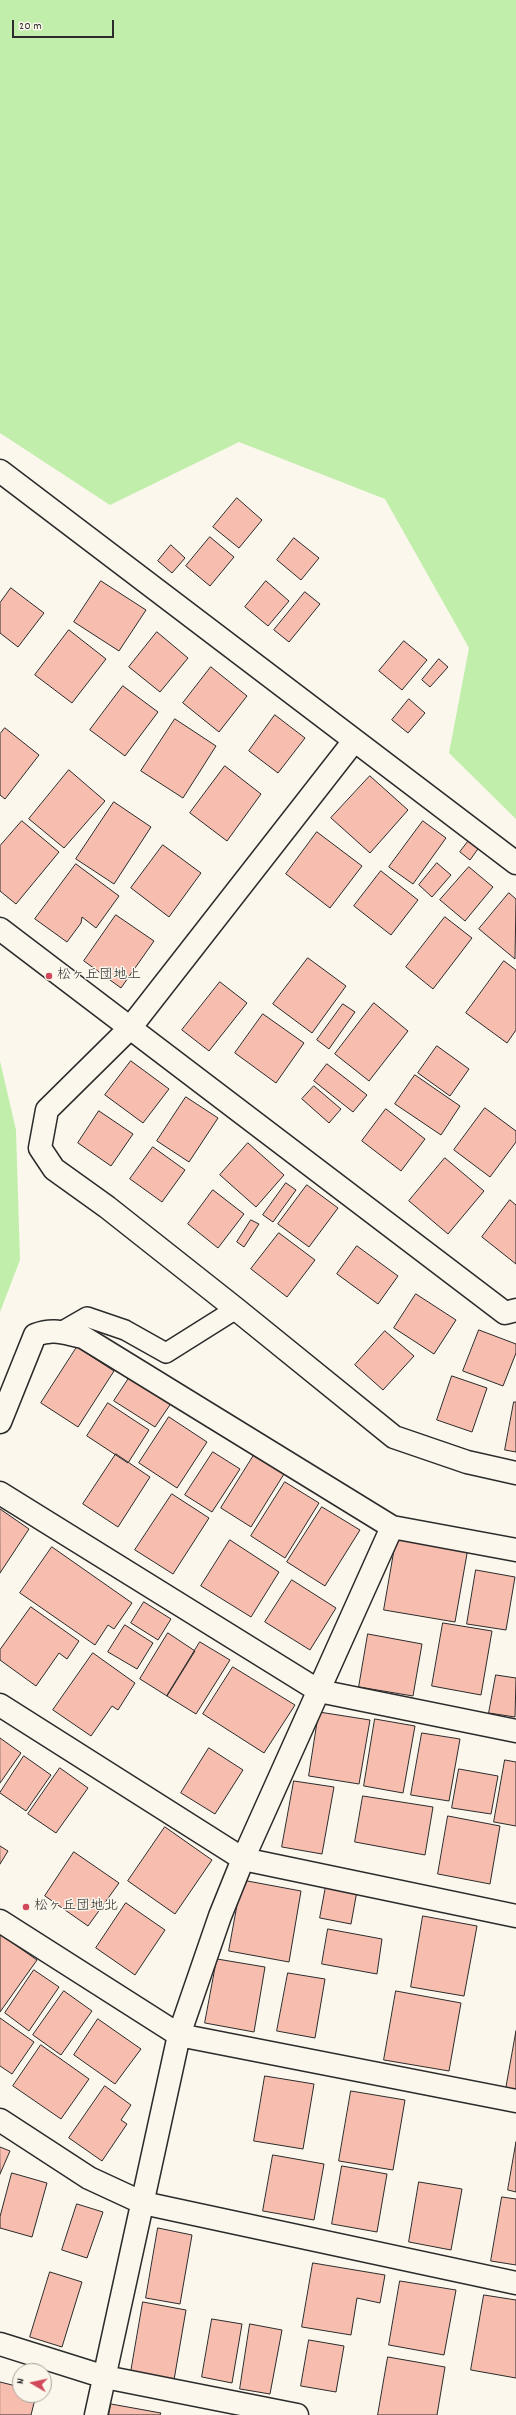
<!DOCTYPE html>
<html>
<head>
<meta charset="utf-8">
<style>
	body { margin:0 }
	#map { position:relative; width:516px; height:2415px; overflow:hidden; background:#fbf7ec; font-family:Dekko,sans-serif }
	canvas { display:block }
	.north { position:absolute; left:12px; top:2363px; width:40px; height:40px; box-sizing:border-box; background:#fbf7ec; border:1px solid #a8a59f; border-radius:50%; rotate:279deg; font-size:11px; font-weight:700; line-height:16px; text-align:center; color:#2b2b2b }
	.north::after { content:''; display:block; margin:auto; width:14px; height:18px; background:#d1495b; clip-path:polygon(50% 0,100% 100%,50% 72%,0 100%) }
	.scale { position:absolute; left:12px; top:20px; width:102px; height:18px; box-sizing:border-box; border:2px solid #2b2b2b; border-top:0; padding-left:5px; font-size:12px; line-height:14px; white-space:nowrap; color:#2b2b2b; -webkit-text-stroke:3px #fbf7ec; paint-order:stroke }
</style>
</head>
<body>
<div id="map">
<canvas width="516" height="2415"></canvas>
<div class="north">N</div>
<div class="scale">20 m</div>
</div>
<script>
const context = document.querySelector('canvas').getContext('2d');
context.lineJoin = 'round';
function fillPath(path, color) {
  context.fillStyle = color;
  context.fill(path, 'evenodd');
}
function strokePath(path, color, width, dash) {
  context.strokeStyle = color;
  context.lineWidth = width;
  context.lineCap = dash ? 'butt' : 'round';
  context.setLineDash(dash || []);
  context.stroke(path);
}
function label(font, color, halo, rows, align = 'center') {
  context.font = font + ' Dekko,"Klee One",sans-serif';
  context.lineWidth = 3;
  context.setLineDash([]);
  context.textBaseline = 'middle';
  context.strokeStyle = halo;
  context.fillStyle = color;
  for (const [text, x, y, turn = 0] of rows) {
    context.save();
    context.translate(x, y);
    context.rotate((+turn || 0) * Math.PI / 180);
    context.textAlign = isNaN(turn) ? turn : align;
    if (halo) context.strokeText(text, 0, 0);
    context.fillText(text, 0, 0);
    context.restore();
  }
}
fillPath(new Path2D(`
	M 0,0 L 516,0 L 516,819 L 449,753 L 469,648 L 385,499 L 239,442 L 110,505 L 0,433 Z
	M 0,1061 L 16,1130 L 20,1260 L 0,1312 Z`), '#c1eeab');
const building = new Path2D(`
	M 237,498 L 262,520 L 239,548 L 213,527 Z
	M 210,537 L 234,557 L 210,586 L 186,566 Z
	M 294,538 L 319,558 L 301,580 L 277,560 Z
	M 171,545 L 185,558 L 172,573 L 158,561 Z
	M 101,581 L 146,610 L 119,651 L 74,622 Z
	M 266,581 L 289,601 L 268,626 L 245,607 Z
	M 11,588 L 44,613 L 18,647 L 0,633 L 0,603 Z
	M 305,592 L 320,604 L 289,642 L 274,630 Z
	M 69,630 L 106,659 L 72,703 L 35,675 Z
	M 157,632 L 188,658 L 160,692 L 129,667 Z
	M 404,641 L 427,660 L 402,690 L 379,671 Z
	M 439,659 L 448,667 L 430,687 L 422,680 Z
	M 211,667 L 247,696 L 219,732 L 183,703 Z
	M 123,686 L 158,712 L 125,756 L 90,730 Z
	M 409,699 L 425,713 L 408,733 L 392,720 Z
	M 275,715 L 305,738 L 278,773 L 249,751 Z
	M 175,719 L 216,746 L 183,798 L 141,771 Z
	M 5,728 L 39,755 L 5,799 L 0,795 L 0,734 Z
	M 225,766 L 261,794 L 227,841 L 190,813 Z
	M 69,770 L 105,801 L 64,848 L 29,819 Z
	M 370,776 L 408,810 L 370,853 L 331,818 Z
	M 114,802 L 151,827 L 114,884 L 76,859 Z
	M 22,821 L 59,852 L 16,904 L 0,891 L 0,846 Z
	M 423,821 L 446,838 L 413,884 L 389,867 Z
	M 317,832 L 362,866 L 330,908 L 286,874 Z
	M 470,839 L 480,846 L 470,860 L 460,852 Z
	M 163,845 L 201,873 L 169,917 L 131,888 Z
	M 437,863 L 451,875 L 432,897 L 419,885 Z
	M 76,864 L 119,896 L 96,928 L 82,917 L 81,923 L 67,942 L 35,919 Z
	M 469,867 L 493,887 L 465,921 L 440,900 Z
	M 381,871 L 418,900 L 391,935 L 354,906 Z
	M 509,893 L 516,899 L 515,959 L 479,929 Z
	M 116,915 L 154,941 L 121,988 L 84,961 Z
	M 445,917 L 472,938 L 433,989 L 406,967 Z
	M 308,958 L 346,986 L 312,1033 L 273,1004 Z
	M 504,961 L 516,970 L 516,1030 L 507,1043 L 466,1013 Z
	M 220,982 L 247,1003 L 209,1051 L 182,1030 Z
	M 374,1003 L 408,1031 L 369,1081 L 335,1054 Z
	M 343,1004 L 355,1012 L 329,1049 L 317,1040 Z
	M 263,1014 L 304,1043 L 276,1083 L 235,1053 Z
	M 437,1046 L 469,1069 L 450,1096 L 418,1073 Z
	M 131,1061 L 169,1089 L 143,1123 L 105,1095 Z
	M 327,1064 L 367,1095 L 353,1112 L 314,1081 Z
	M 415,1075 L 460,1106 L 441,1135 L 395,1104 Z
	M 314,1086 L 341,1109 L 329,1123 L 302,1099 Z
	M 186,1097 L 218,1118 L 189,1162 L 157,1141 Z
	M 485,1108 L 516,1131 L 516,1142 L 490,1177 L 454,1150 Z
	M 386,1109 L 425,1139 L 401,1171 L 362,1141 Z
	M 99,1111 L 133,1134 L 111,1166 L 78,1143 Z
	M 248,1143 L 284,1175 L 256,1207 L 220,1175 Z
	M 153,1147 L 185,1170 L 162,1202 L 130,1179 Z
	M 445,1158 L 484,1191 L 448,1234 L 409,1201 Z
	M 286,1183 L 296,1190 L 273,1222 L 263,1215 Z
	M 307,1185 L 338,1208 L 309,1247 L 278,1224 Z
	M 213,1190 L 244,1214 L 218,1248 L 188,1224 Z
	M 510,1200 L 516,1205 L 516,1264 L 482,1237 Z
	M 251,1220 L 259,1224 L 244,1247 L 237,1242 Z
	M 279,1233 L 315,1260 L 287,1297 L 251,1269 Z
	M 357,1246 L 398,1276 L 378,1304 L 337,1274 Z
	M 416,1294 L 456,1320 L 434,1354 L 394,1328 Z
	M 479,1330 L 516,1344 L 516,1353 L 503,1386 L 463,1371 Z
	M 385,1331 L 414,1356 L 383,1390 L 355,1365 Z
	M 77,1347 L 114,1371 L 78,1427 L 41,1403 Z
	M 135,1369 L 176,1396 L 155,1427 L 114,1401 Z
	M 452,1376 L 487,1388 L 472,1432 L 437,1420 Z
	M 514,1402 L 516,1402 L 516,1452 L 505,1450 Z
	M 108,1403 L 149,1430 L 128,1463 L 87,1436 Z
	M 169,1417 L 207,1442 L 177,1488 L 139,1463 Z
	M 213,1452 L 240,1469 L 212,1512 L 185,1495 Z
	M 116,1454 L 150,1477 L 118,1527 L 83,1504 Z
	M 254,1455 L 284,1474 L 251,1527 L 221,1508 Z
	M 285,1482 L 319,1503 L 285,1558 L 251,1536 Z
	M 172,1494 L 209,1518 L 173,1574 L 135,1550 Z
	M 322,1507 L 360,1530 L 325,1586 L 287,1562 Z
	M 0,1509 L 29,1529 L 0,1573 Z
	M 397,1535 L 468,1548 L 455,1622 L 384,1610 Z
	M 230,1540 L 279,1572 L 251,1617 L 201,1586 Z
	M 52,1547 L 132,1603 L 114,1629 L 108,1625 L 95,1645 L 20,1593 Z
	M 476,1570 L 515,1577 L 506,1630 L 467,1624 Z
	M 292,1580 L 336,1608 L 310,1650 L 265,1622 Z
	M 144,1602 L 171,1619 L 158,1640 L 131,1623 Z
	M 31,1607 L 79,1641 L 67,1659 L 59,1653 L 36,1686 L 0,1660 L 0,1650 Z
	M 443,1623 L 492,1631 L 481,1695 L 432,1686 Z
	M 125,1625 L 153,1643 L 137,1669 L 108,1652 Z
	M 168,1633 L 195,1651 L 167,1696 L 140,1679 Z
	M 368,1634 L 422,1644 L 413,1696 L 359,1687 Z
	M 200,1642 L 230,1660 L 196,1714 L 167,1696 Z
	M 93,1653 L 135,1683 L 118,1710 L 112,1706 L 91,1736 L 53,1710 Z
	M 233,1667 L 295,1705 L 264,1753 L 203,1714 Z
	M 496,1675 L 516,1678 L 515,1717 L 489,1713 Z
	M 319,1712 L 370,1720 L 359,1784 L 309,1776 Z
	M 375,1719 L 415,1726 L 403,1793 L 364,1786 Z
	M 422,1733 L 460,1739 L 449,1801 L 411,1795 Z
	M 0,1738 L 21,1753 L 0,1783 Z
	M 209,1748 L 243,1770 L 215,1814 L 181,1793 Z
	M 24,1756 L 51,1775 L 26,1811 L 0,1793 Z
	M 505,1760 L 516,1762 L 516,1826 L 494,1822 Z
	M 60,1768 L 88,1788 L 56,1833 L 28,1814 Z
	M 459,1769 L 498,1776 L 491,1814 L 452,1808 Z
	M 294,1781 L 334,1787 L 322,1854 L 282,1847 Z
	M 363,1796 L 433,1807 L 425,1855 L 355,1842 Z
	M 448,1816 L 500,1826 L 490,1884 L 438,1874 Z
	M 165,1827 L 212,1860 L 175,1914 L 128,1881 Z
	M 0,1846 L 8,1851 L 0,1864 Z
	M 74,1852 L 119,1883 L 88,1926 L 45,1896 Z
	M 242,1880 L 301,1891 L 289,1962 L 229,1951 Z
	M 326,1886 L 357,1891 L 351,1924 L 320,1918 Z
	M 126,1903 L 165,1930 L 135,1975 L 96,1948 Z
	M 423,1916 L 477,1926 L 464,1996 L 411,1987 Z
	M 328,1929 L 382,1939 L 377,1974 L 322,1964 Z
	M 1,1935 L 37,1960 L 0,2012 L 0,1936 Z
	M 217,1959 L 265,1967 L 254,2032 L 205,2023 Z
	M 34,1970 L 59,1987 L 29,2031 L 5,2013 Z
	M 288,1973 L 325,1979 L 315,2038 L 277,2031 Z
	M 64,1991 L 92,2011 L 61,2055 L 33,2035 Z
	M 396,1991 L 461,2003 L 449,2071 L 384,2060 Z
	M 0,2018 L 34,2042 L 12,2074 L 0,2066 Z
	M 98,2019 L 141,2049 L 115,2084 L 74,2055 Z
	M 516,2031 L 516,2091 L 506,2089 Z
	M 41,2045 L 89,2079 L 61,2119 L 13,2086 Z
	M 265,2076 L 314,2084 L 303,2149 L 254,2141 Z
	M 105,2086 L 131,2105 L 121,2120 L 127,2124 L 102,2161 L 69,2138 Z
	M 351,2091 L 405,2100 L 393,2170 L 339,2161 Z
	M 516,2142 L 516,2192 L 508,2190 Z
	M 0,2147 L 10,2151 L 0,2174 Z
	M 273,2155 L 324,2164 L 314,2220 L 263,2211 Z
	M 342,2166 L 387,2174 L 377,2232 L 332,2224 Z
	M 12,2173 L 47,2183 L 32,2237 L 0,2228 L 0,2217 Z
	M 419,2182 L 462,2189 L 451,2250 L 409,2242 Z
	M 502,2197 L 516,2199 L 516,2265 L 491,2261 Z
	M 77,2204 L 103,2212 L 87,2258 L 62,2250 Z
	M 158,2228 L 192,2235 L 180,2304 L 146,2298 Z
	M 313,2263 L 385,2275 L 380,2303 L 357,2298 L 351,2335 L 302,2327 Z
	M 50,2272 L 82,2282 L 62,2347 L 30,2337 Z
	M 400,2281 L 456,2290 L 444,2355 L 389,2345 Z
	M 484,2295 L 516,2300 L 516,2378 L 471,2370 Z
	M 143,2302 L 186,2310 L 174,2380 L 131,2372 Z
	M 212,2319 L 242,2324 L 232,2383 L 202,2377 Z
	M 250,2324 L 282,2330 L 270,2394 L 240,2389 Z
	M 309,2340 L 344,2346 L 336,2392 L 301,2386 Z
	M 388,2357 L 445,2367 L 437,2415 L 378,2415 Z
	M 0,2382 L 20,2387 L 20,2395 L 36,2395 L 31,2415 L 0,2415 Z
	M 111,2404 L 161,2413 L 160,2415 L 109,2415 Z`);
fillPath(building, '#f7beaf');
strokePath(building, '#2b2b2b', 1);
const lane = new Path2D(`
	M 61,1332 L 87,1317 L 125,1330 L 166,1353 L 236,1309`);
const street = new Path2D(`
	M 0,471 L 516,863
	M 354,741 L 130,1028 L 47,1110 L 40,1148 L 54,1169 L 107,1207 L 236,1309 L 394,1437 L 467,1462 L 516,1473
	M 0,929 L 505,1313 L 516,1310
	M 0,1422 L 35,1335 C 54,1328 63,1333 83,1337 L 392,1527 L 516,1550
	M 0,1493 L 319,1691 L 516,1731
	M 0,1705 L 243,1859 L 516,1916
	M 0,1921 L 179,2035 L 516,2101
	M 0,2120 L 89,2178 L 143,2203 L 516,2283
	M 0,2344 L 105,2377 L 297,2415
	M 96,2415 L 179,2035 L 220,1916 L 243,1859 L 392,1527`);
strokePath(lane, '#2b2b2b', 22);
strokePath(street, '#2b2b2b', 25);
strokePath(lane, '#fbf7ec', 19);
strokePath(street, '#fbf7ec', 22);
for (const [x, y, r, color] of [
	[49,976,4,"#d1495b"],
	[26,1907,4,"#d1495b"]
]) {
  const dot = new Path2D();
  dot.arc(x, y, r, 0, 2 * Math.PI);
  context.fillStyle = color;
  context.fill(dot);
  strokePath(dot, '#fbf7ec', 1.5);
}
label('14px', '#2b2b2b', '#fbf7ec', [
	["松ヶ丘団地上",57,976],
	["松ヶ丘団地北",34,1907]
], 'left');
</script>
</body>
</html>
